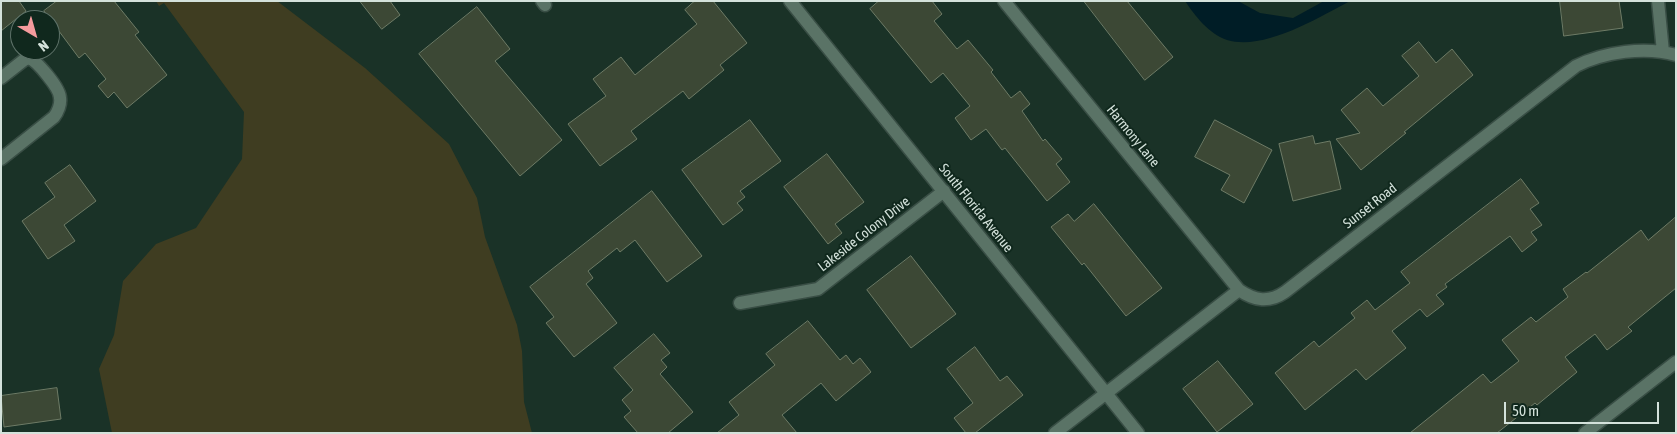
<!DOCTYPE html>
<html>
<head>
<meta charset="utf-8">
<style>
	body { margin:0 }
	#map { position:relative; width:1677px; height:434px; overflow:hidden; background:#1a3227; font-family:"Asap Condensed",sans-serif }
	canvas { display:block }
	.frame { position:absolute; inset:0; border:2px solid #d4e2db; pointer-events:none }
	.north { position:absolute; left:10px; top:10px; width:50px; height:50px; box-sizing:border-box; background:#10281d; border:1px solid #5e7269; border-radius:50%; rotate:142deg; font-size:14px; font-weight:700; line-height:20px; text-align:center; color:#d4e2db }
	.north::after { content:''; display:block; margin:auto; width:18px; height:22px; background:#f59b9d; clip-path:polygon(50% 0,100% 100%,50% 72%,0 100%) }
	.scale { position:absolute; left:1504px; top:402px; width:155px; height:22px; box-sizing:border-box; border:2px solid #d4e2db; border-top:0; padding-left:6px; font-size:15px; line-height:18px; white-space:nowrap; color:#d4e2db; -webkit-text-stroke:4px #10281d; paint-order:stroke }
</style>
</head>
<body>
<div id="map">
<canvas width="1677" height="434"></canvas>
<div class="frame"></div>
<div class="north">N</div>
<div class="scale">50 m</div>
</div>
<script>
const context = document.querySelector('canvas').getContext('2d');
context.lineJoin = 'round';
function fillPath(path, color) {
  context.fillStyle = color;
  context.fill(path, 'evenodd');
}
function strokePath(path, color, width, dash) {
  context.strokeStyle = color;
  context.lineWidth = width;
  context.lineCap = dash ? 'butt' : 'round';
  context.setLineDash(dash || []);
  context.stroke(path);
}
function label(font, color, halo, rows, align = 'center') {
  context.font = font + ' "Asap Condensed",sans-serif';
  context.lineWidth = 4;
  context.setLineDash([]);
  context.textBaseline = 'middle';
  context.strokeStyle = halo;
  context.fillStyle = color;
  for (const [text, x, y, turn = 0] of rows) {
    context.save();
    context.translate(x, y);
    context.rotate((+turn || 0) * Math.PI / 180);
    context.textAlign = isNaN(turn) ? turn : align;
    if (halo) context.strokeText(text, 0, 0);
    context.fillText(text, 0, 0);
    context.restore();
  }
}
fillPath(new Path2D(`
	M 156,1 L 277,1 L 365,68 L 449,144 L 477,198 L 485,237 L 517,325 L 522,351 L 524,402 L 532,433 L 112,433 L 99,369 L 114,335 L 123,281 L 156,244 L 196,228 L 242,159 L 244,112 L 164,3 L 159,6 Z`), '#3f3d21');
fillPath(new Path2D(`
	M 1185,1 L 1238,1 L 1260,13 L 1293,18 L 1324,1 L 1350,1 C 1318,18 1264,51 1227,40 C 1209,34 1195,16 1185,1 Z`), '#001d26');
const building = new Path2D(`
	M 1,1 L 19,1 L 26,11 L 1,31 Z
	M 57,1 L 114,1 L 139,32 L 135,35 L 167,75 L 127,108 L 114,92 L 108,98 L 98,86 L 106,79 L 85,53 L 79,58 L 44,11 Z
	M 360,1 L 390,1 L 400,15 L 382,29 Z
	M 695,1 L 713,1 L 747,43 L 720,65 L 724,70 L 689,99 L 683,91 L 631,131 L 637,139 L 600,166 L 568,124 L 606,96 L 593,79 L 621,57 L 635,75 L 697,24 L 685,10 Z
	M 879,1 L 932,1 L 942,14 L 934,21 L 957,49 L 968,40 L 993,70 L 991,72 L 1011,98 L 1020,91 L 1030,104 L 1022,111 L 1043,141 L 1045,139 L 1062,159 L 1056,164 L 1070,182 L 1047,201 L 1005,148 L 1002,150 L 986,129 L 971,140 L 955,118 L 970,106 L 943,73 L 931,83 L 870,9 Z
	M 1084,1 L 1127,1 L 1173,57 L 1145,80 Z
	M 1560,1 L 1619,1 L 1623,28 L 1564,36 Z
	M 477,7 L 510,49 L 495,61 L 562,140 L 520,176 L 419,54 Z
	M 1419,42 L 1436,63 L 1452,49 L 1473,75 L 1404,132 L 1406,133 L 1361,170 L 1336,139 L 1360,133 L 1341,110 L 1367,88 L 1383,106 L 1419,76 L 1402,56 Z
	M 750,120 L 781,161 L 740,191 L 745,197 L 737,203 L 743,210 L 723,225 L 682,170 Z
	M 1215,120 L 1272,150 L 1244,203 L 1221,190 L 1230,175 L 1195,157 Z
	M 1313,136 L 1315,144 L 1330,141 L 1341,189 L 1293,201 L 1279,144 Z
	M 827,154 L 864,202 L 835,224 L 842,233 L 828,244 L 784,187 Z
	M 70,165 L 96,201 L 64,225 L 75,241 L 48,259 L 22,221 L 55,197 L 45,183 Z
	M 1521,179 L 1539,203 L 1530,209 L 1542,225 L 1531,232 L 1537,240 L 1522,252 L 1510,236 L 1445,284 L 1447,287 L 1436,295 L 1444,304 L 1427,317 L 1420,309 L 1392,331 L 1406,348 L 1366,380 L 1356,369 L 1305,410 L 1275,373 L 1314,341 L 1319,347 L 1355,318 L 1351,313 L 1367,300 L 1375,310 L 1410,283 L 1401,272 Z
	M 652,191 L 702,256 L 667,282 L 635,240 L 620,252 L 617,248 L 588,271 L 593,278 L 586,284 L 617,323 L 574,357 L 546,323 L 554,317 L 530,287 Z
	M 1094,204 L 1162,288 L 1126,316 L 1084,263 L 1082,265 L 1051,227 L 1068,214 L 1074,221 Z
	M 1676,217 L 1676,288 L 1628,327 L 1632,331 L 1607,350 L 1595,334 L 1565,357 L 1577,372 L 1537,405 L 1535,403 L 1497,433 L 1410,433 L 1483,374 L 1491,383 L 1519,361 L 1502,340 L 1531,317 L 1536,322 L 1568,297 L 1563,289 L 1586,272 L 1587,273 L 1641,230 L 1648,240 Z
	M 911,256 L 956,314 L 911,348 L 867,290 Z
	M 808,321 L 840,360 L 846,355 L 853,364 L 860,358 L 871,372 L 836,401 L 821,383 L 782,415 L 797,433 L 717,433 L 739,415 L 729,402 L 775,365 L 766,354 Z
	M 654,334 L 670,353 L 661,360 L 667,367 L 660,374 L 693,412 L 668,433 L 638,433 L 624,417 L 631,411 L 622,400 L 633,390 L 614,368 Z
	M 975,347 L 1000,381 L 1007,376 L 1023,395 L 975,433 L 966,433 L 954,418 L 973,403 L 947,369 Z
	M 1218,361 L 1253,404 L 1217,432 L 1183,389 Z
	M 57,388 L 61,419 L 4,427 L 1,396 Z`);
fillPath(building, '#3c4835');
strokePath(building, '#6e7b66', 1);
const minor = new Path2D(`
	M 542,1 L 545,5
	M 1004,1 L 1239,290
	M 1658,1 L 1663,52
	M 1,78 L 24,60 L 29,58 C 37,61 60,88 60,98 C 61,104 58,112 54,117 L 1,159
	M 740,303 L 818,289 L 944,191
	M 1055,433 L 1239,290 C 1255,301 1269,303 1285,292 L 1576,66 C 1604,52 1645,46 1676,55
	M 1585,433 L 1676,362`);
const tertiary = new Path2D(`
	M 790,1 L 1138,433`);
strokePath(minor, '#394e45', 15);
strokePath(tertiary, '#394e45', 15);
strokePath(minor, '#5a7366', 12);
strokePath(tertiary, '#5a7366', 12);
label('14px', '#d4e2db', '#10281d', [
	["Harmony Lane",1133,136,51],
	["Sunset Road",1370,206,-38],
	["South Florida Avenue",976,208,51],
	["Lakeside Colony Drive",864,234,-38]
]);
</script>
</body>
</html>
